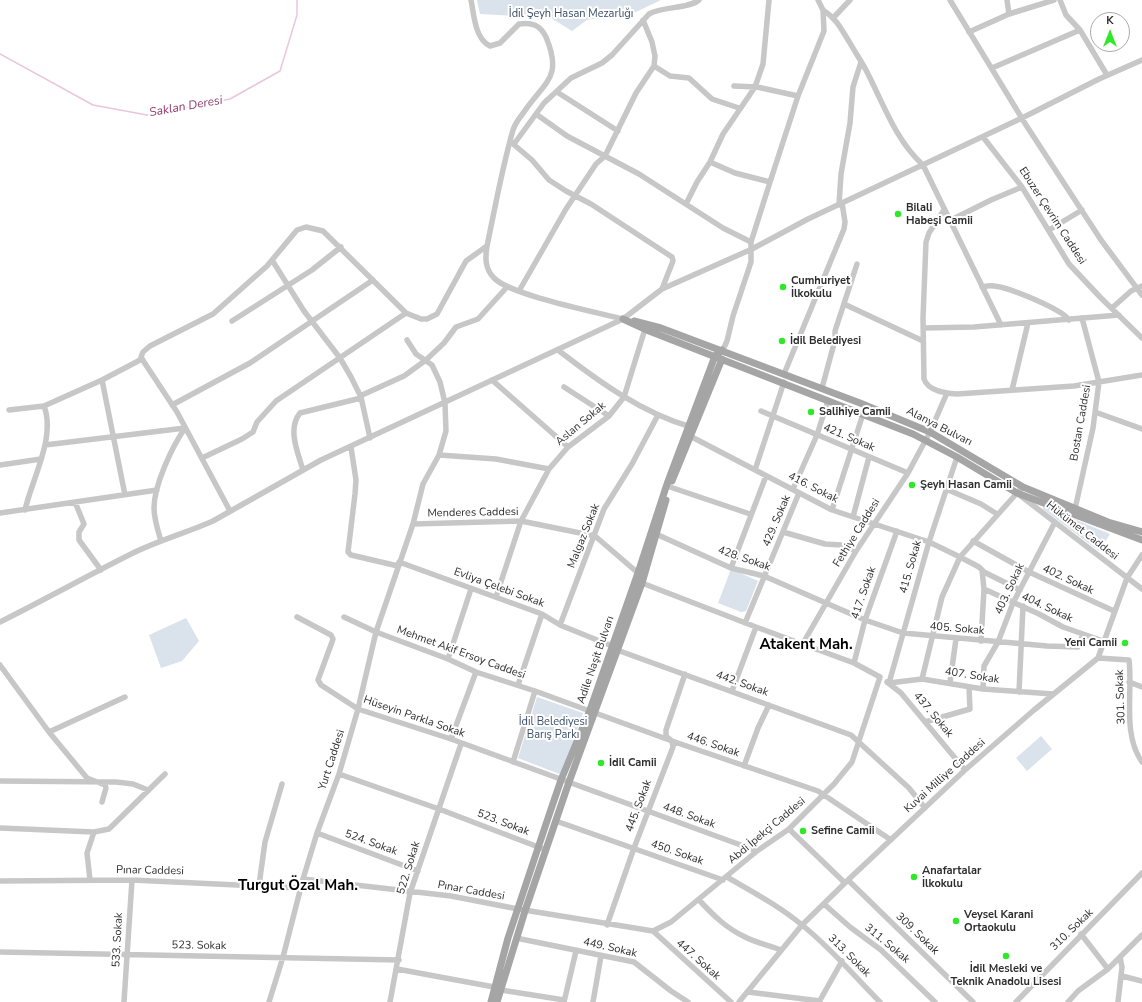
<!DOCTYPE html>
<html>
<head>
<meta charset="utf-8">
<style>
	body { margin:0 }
	#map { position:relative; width:1142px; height:1002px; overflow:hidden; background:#fff; font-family:"Nunito Sans",sans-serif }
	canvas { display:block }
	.north { position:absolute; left:1090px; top:12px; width:40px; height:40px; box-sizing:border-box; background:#fff; border:1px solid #ababab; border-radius:50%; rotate:0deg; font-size:11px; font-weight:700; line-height:16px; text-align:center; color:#2d2d2d }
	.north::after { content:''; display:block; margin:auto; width:14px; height:18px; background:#30e82a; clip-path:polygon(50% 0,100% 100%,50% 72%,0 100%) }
</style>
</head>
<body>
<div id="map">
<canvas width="1142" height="1002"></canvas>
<div class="north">K</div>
</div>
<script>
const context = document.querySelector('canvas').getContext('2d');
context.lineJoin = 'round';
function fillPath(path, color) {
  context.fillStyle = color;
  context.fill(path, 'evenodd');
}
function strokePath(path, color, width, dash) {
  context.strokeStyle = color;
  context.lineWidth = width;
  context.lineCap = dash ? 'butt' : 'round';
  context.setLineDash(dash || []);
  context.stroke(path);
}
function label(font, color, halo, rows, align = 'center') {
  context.font = font + ' "Nunito Sans",sans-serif';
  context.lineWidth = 4;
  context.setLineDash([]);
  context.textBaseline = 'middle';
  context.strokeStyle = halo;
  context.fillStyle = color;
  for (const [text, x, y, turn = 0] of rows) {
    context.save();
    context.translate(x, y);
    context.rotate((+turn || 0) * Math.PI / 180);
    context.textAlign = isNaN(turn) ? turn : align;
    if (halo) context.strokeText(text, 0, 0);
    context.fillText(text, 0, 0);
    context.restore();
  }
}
fillPath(new Path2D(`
	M 477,0 L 661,0 L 636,12 L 587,20 L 572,31 L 551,18 L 480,14 Z
	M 1043,506 L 1110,534 L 1099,551 L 1043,509 Z
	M 731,569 L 758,581 L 746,611 L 741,612 L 718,603 Z
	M 186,618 L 199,641 L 182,661 L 161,668 L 149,635 Z
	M 537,697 L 583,713 L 562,775 L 518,758 Z
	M 1041,736 L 1052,749 L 1027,771 L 1016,758 Z`), '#dae2eb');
strokePath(new Path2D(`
	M 0,54 L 93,105 L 147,115 L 230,99 L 280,71 L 297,15 L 297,0`), '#ebc5db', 1.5);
strokePath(new Path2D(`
	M 471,0 C 474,15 475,39 490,46 L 500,43 L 519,24 C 532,22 540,25 546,37 C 563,78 545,81 524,112 C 520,117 515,124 513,130 C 502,168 495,208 487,246 C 485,258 485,269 494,278 C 510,295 596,312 623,319
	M 950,0 L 1026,125 L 1101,240 L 1142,295
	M 1007,0 L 1009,14
	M 1060,0 L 1066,15 L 1080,30 L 1107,75
	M 823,10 C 837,19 841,29 850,43 C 855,52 862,62 867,72 C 883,103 896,141 923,165 L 1001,325
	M 834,17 L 850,0
	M 969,32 L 1009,14 L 1054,0
	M 654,66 L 670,76 L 689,78 L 712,99 L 739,108
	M 992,68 L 1080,30
	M 734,86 L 757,87 L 798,96
	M 557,92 L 618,131
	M 536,114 L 567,136 L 639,174 L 723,228 L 751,242
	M 983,137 L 1022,187 L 1069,264 L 1100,297 L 1142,338
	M 512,143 L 532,160 L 549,180 L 566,191 L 591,204 L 672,257 L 673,261 L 662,289
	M 514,144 L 544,103 L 571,78 L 602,63 L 612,55 L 649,14 C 663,6 688,9 699,0
	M 710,162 L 735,173 L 770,182
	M 686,204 L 697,182 L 710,162 L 723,134 L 755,87 L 763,64 L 769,0
	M 839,205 L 841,174 L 850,123 L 853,87 L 861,62
	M 944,210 L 929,233 L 926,242 L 923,318 L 924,379 C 928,391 945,393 957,394 L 1074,386 L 1142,375
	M 949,221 L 991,200 L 1022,187
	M 1049,230 L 1082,210
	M 272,260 L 304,311 L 340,358 L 351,377 L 361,397 L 370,438
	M 982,287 C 986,286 989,285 994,286 C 1008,287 1062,309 1069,320
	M 519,291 L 566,209 L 596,164 L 605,156 L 636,93 L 654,66 L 655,56 L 652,42 L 643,20
	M 844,304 L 923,341
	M 1112,308 L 1131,291 L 1142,286
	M 232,321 L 312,270 L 341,247
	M 923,328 L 974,327 L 1119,315
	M 558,350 C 598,381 642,413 691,427
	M 722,352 L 727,341 L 733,316 L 751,262 L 751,242 L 771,179 L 798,96 L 824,31 L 823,10 L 818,0
	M 784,374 L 844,229 L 845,222 L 842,203
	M 102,380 L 125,495
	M 492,380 L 568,447
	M 564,387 L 609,416
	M 822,388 L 835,340 L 835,331 L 857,264
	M 1012,390 L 1028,323
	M 360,396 L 404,376 L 426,360 L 444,343 L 456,327 L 478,319 L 507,287
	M 172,405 L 250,363 L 373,280
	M 9,410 L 44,406 L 102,380 L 142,359
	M 761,411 L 908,473
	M 1095,412 L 1142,429
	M 688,435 L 832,510 L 929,542 L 960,557 L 979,567 L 984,572 L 1020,590
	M 45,445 L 185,428
	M 351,447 L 356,480 L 355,494 L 348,552 L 351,555 L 398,566
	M 439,455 L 496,459 L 549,469
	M 957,457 L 929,542 L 889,683 L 922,679 L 983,689 L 1053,694
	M 202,458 L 242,439 L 253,432 L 257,422 L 276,401 L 406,313
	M 0,465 L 41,459
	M 303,470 C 298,453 287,429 300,413 L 361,398
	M 755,470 L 784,382
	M 670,487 L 750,514
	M 1023,487 L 1017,493 L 1142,589
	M 793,489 L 817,435 L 828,400
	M 946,489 L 981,504 L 997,514
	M 75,502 L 84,524 L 79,532 L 79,540 L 101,570
	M 1075,509 L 1093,428 L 1099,382 L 1082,318
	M 25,510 C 32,479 56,437 44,406
	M 832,510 L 863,414
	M 230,511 L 177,412 L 144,362 L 141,357 L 143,352 L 150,346 L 213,314 L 267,266 L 297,230 L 306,227 L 323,231 L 406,313 L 421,319 L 427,319 L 437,314 L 466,261 L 487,246
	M 0,513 L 157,490
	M 853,517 L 869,457
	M 413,524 L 521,521 L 595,536 L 638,573
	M 783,532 L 825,544 L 841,545 L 856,551
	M 656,534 L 731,568 L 764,576 L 865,620 L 903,633 L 1047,646 L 1078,647 L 1083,634
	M 161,541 C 158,531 154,519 154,508 C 154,485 172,447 185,428
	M 973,541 L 1029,572 L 1114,611
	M 399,562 L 542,614 L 560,625 L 612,646
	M 731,568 L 766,476
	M 984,589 L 1039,614 L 1063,627 L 1103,641
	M 496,597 L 521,521 L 549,469 L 568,447 L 609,416 L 624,397 L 645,329
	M 297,617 L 331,635 L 333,639 L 332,642 L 318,680 L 321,685 L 358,709 L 451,739 L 757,851
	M 344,617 L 376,632 L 448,659 L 476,672 L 535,691 L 672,741 L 818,791 L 891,840
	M 0,622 C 44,600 87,576 131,554 C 157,541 186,533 213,521 L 321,460 L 623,319 L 662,289 L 752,249 L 808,219 L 1022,118 L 1099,79 L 1142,60
	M 745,623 L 799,493
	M 560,625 L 604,509 L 632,464 L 658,415
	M 981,641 L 984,589 L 982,570
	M 802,645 L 856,551 L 908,473 L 930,432 L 947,393
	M 617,650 L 851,735 L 909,788 L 925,808
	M 1098,658 L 1129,660 C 1133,692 1122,734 1142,762
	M 448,659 L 471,589
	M 854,663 L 865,620 L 897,531
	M 0,665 L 49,732 L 87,778 L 105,785 L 106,788 L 102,802
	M 922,679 L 942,597 L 960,557 L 1017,493
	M 887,682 L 901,693 L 965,770
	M 950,682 L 956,639
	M 1129,682 L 1142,687
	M 518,685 L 542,614
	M 983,689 L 984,666 L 998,642 L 1013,603 L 1055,522
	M 732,691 L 756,627
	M 1019,692 L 1023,606
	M 925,722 L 970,709 L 969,687
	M 49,732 L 125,697
	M 451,739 L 476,672
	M 513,762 L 535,691
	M 744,766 L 758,728 L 769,705
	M 339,774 L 439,809 L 546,850
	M 0,781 L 116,782 L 133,784 L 148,790
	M 556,821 L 723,880
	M 0,828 L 94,832 L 109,829 L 165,774
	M 789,829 L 845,883
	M 317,833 L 418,871
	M 727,877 C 753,892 779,906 802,925 C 831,948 854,976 880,1002
	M 303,879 L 451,896 L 518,909 L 653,931 L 671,922 L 757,851 L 789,829 L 834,784 L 852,762 L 880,677 L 854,663 L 756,627 L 642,583
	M 90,880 L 87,853 L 94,832
	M 848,880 L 973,1002
	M 0,881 L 132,880 L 300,888
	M 259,885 L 265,842 L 282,784
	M 699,900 C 713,915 726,928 745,937 C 756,943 769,945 781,950
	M 824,904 L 850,927 L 881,950 L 935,1002
	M 607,925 L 634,848 L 673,747 L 672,741 L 666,736 L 666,730 L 685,674
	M 653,931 L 731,1002
	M 1081,934 L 1108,969
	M 516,938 L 634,962 L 671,991 L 688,1002
	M 0,952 L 399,960
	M 397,969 L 494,987
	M 1122,976 L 1142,981
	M 501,990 L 564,1000
	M 748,992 L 820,1001
	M 124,1002 L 132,880
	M 269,1002 L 283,957 L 303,879 L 317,833 L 339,774 L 358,709 L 376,632 L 413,524 L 423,484 L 439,455 L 446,431 L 445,403 L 440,382 L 432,365 L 416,354 L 407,340
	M 390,1002 L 410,893 L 461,744
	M 564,1002 L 576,951
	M 593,1002 L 601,956
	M 739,1002 L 802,925 L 848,880 L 965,770 L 1034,710 L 1098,658 L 1127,578 L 1142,555
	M 819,1002 L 842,961
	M 1016,1002 L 1142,873
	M 1068,1002 L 1078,991 L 1108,969 L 1142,935
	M 1118,1002 L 1122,967 L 1120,957`), '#c7c7c7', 5.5);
strokePath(new Path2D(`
	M 623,319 L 649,331 L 913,434 L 957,457 L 1017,493 L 1142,540
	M 634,321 L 661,328 L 860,403 L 930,432 L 1023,487 L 1108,522 L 1142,532
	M 672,481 L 722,359
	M 491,1002 L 508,938 L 547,821 L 561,780 L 590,710 L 638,573 L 667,484 L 715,356 L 722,350
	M 497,1002 L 525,911 L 569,782 L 642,583 L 666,500`), '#a5a5a5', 7);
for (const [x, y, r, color] of [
	[898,214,4,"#30e82a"],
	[783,287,4,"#30e82a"],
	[782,341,4,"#30e82a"],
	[811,412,4,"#30e82a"],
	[912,485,4,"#30e82a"],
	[1125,643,4,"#30e82a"],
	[601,763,4,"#30e82a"],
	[803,831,4,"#30e82a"],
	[914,877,4,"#30e82a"],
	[956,921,4,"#30e82a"],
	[1006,956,4,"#30e82a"]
]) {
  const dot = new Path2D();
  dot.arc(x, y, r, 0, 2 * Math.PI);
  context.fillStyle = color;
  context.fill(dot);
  strokePath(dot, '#fff', 1.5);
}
label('11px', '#3a4e69', '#fff', [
	["İdil Şeyh Hasan Mezarlığı",571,14],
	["İdil Belediyesi",553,722],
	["Barış Parkı",553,735]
]);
label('bold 11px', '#2d2d2d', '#fff', [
	["Bilali",906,208],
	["Habeşi Camii",906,221],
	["Cumhuriyet",791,281],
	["İlkokulu",791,294],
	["İdil Belediyesi",790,341],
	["Salihiye Camii",819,412],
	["Şeyh Hasan Camii",920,485],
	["Yeni Camii",1117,643,"right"],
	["İdil Camii",609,763],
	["Sefine Camii",811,831],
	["Anafartalar",922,871],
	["İlkokulu",922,884],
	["Veysel Karani",964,915],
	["Ortaokulu",964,928],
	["İdil Mesleki ve",1006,969,"center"],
	["Teknik Anadolu Lisesi",1006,982,"center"]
], 'left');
label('11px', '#2d2d2d', '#fff', [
	["Ebuzer Çevrim Caddesi",1052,216,57],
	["Bostan Caddesi",1081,423,-80],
	["Aslan Sokak",581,424,-40],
	["Alanya Bulvarı",939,427,27],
	["421. Sokak",849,438,23],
	["416. Sokak",813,488,27],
	["Menderes Caddesi",473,513,-1],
	["429. Sokak",777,521,-67],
	["Hükümet Caddesi",1082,531,38],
	["Fethiye Caddesi",857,533,-58],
	["Malgaz Sokak",584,536,-68],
	["428. Sokak",744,559,19],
	["415. Sokak",911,567,-74],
	["402. Sokak",1068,580,25],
	["Evliya Çelebi Sokak",499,588,20],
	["403. Sokak",1010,589,-65],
	["417. Sokak",864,593,-71],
	["404. Sokak",1047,608,25],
	["405. Sokak",957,629,5],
	["Mehmet Akif Ersoy Caddesi",461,653,20],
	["Adile Naşit Bulvarı",596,660,-71],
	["407. Sokak",972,676,9],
	["442. Sokak",742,684,20],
	["301. Sokak",1121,697,-92],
	["437. Sokak",933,715,50],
	["Hüseyin Parkla Sokak",414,717,19],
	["446. Sokak",713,745,19],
	["Yurt Caddesi",332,760,-72],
	["Kuvai Milliye Caddesi",945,776,-42],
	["445. Sokak",639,806,-69],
	["448. Sokak",689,816,20],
	["523. Sokak",503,823,21],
	["Abdi İpekçi Caddesi",767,831,-40],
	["524. Sokak",371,843,20],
	["450. Sokak",677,853,19],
	["522. Sokak",409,868,-73],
	["Pınar Caddesi",150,871,1],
	["Pınar Caddesi",471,891,10],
	["310. Sokak",1072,930,-44],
	["309. Sokak",917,934,44],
	["533. Sokak",118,940,-87],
	["311. Sokak",887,944,40],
	["523. Sokak",199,946,1],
	["449. Sokak",610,948,13],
	["313. Sokak",849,956,45],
	["447. Sokak",698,960,42]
]);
label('italic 12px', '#903a6b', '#fff', [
	["Saklan Deresi",186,107,-10]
]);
label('bold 15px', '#000', '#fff', [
	["Atakent Mah.",806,645],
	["Turgut Özal Mah.",298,886]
]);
</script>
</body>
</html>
